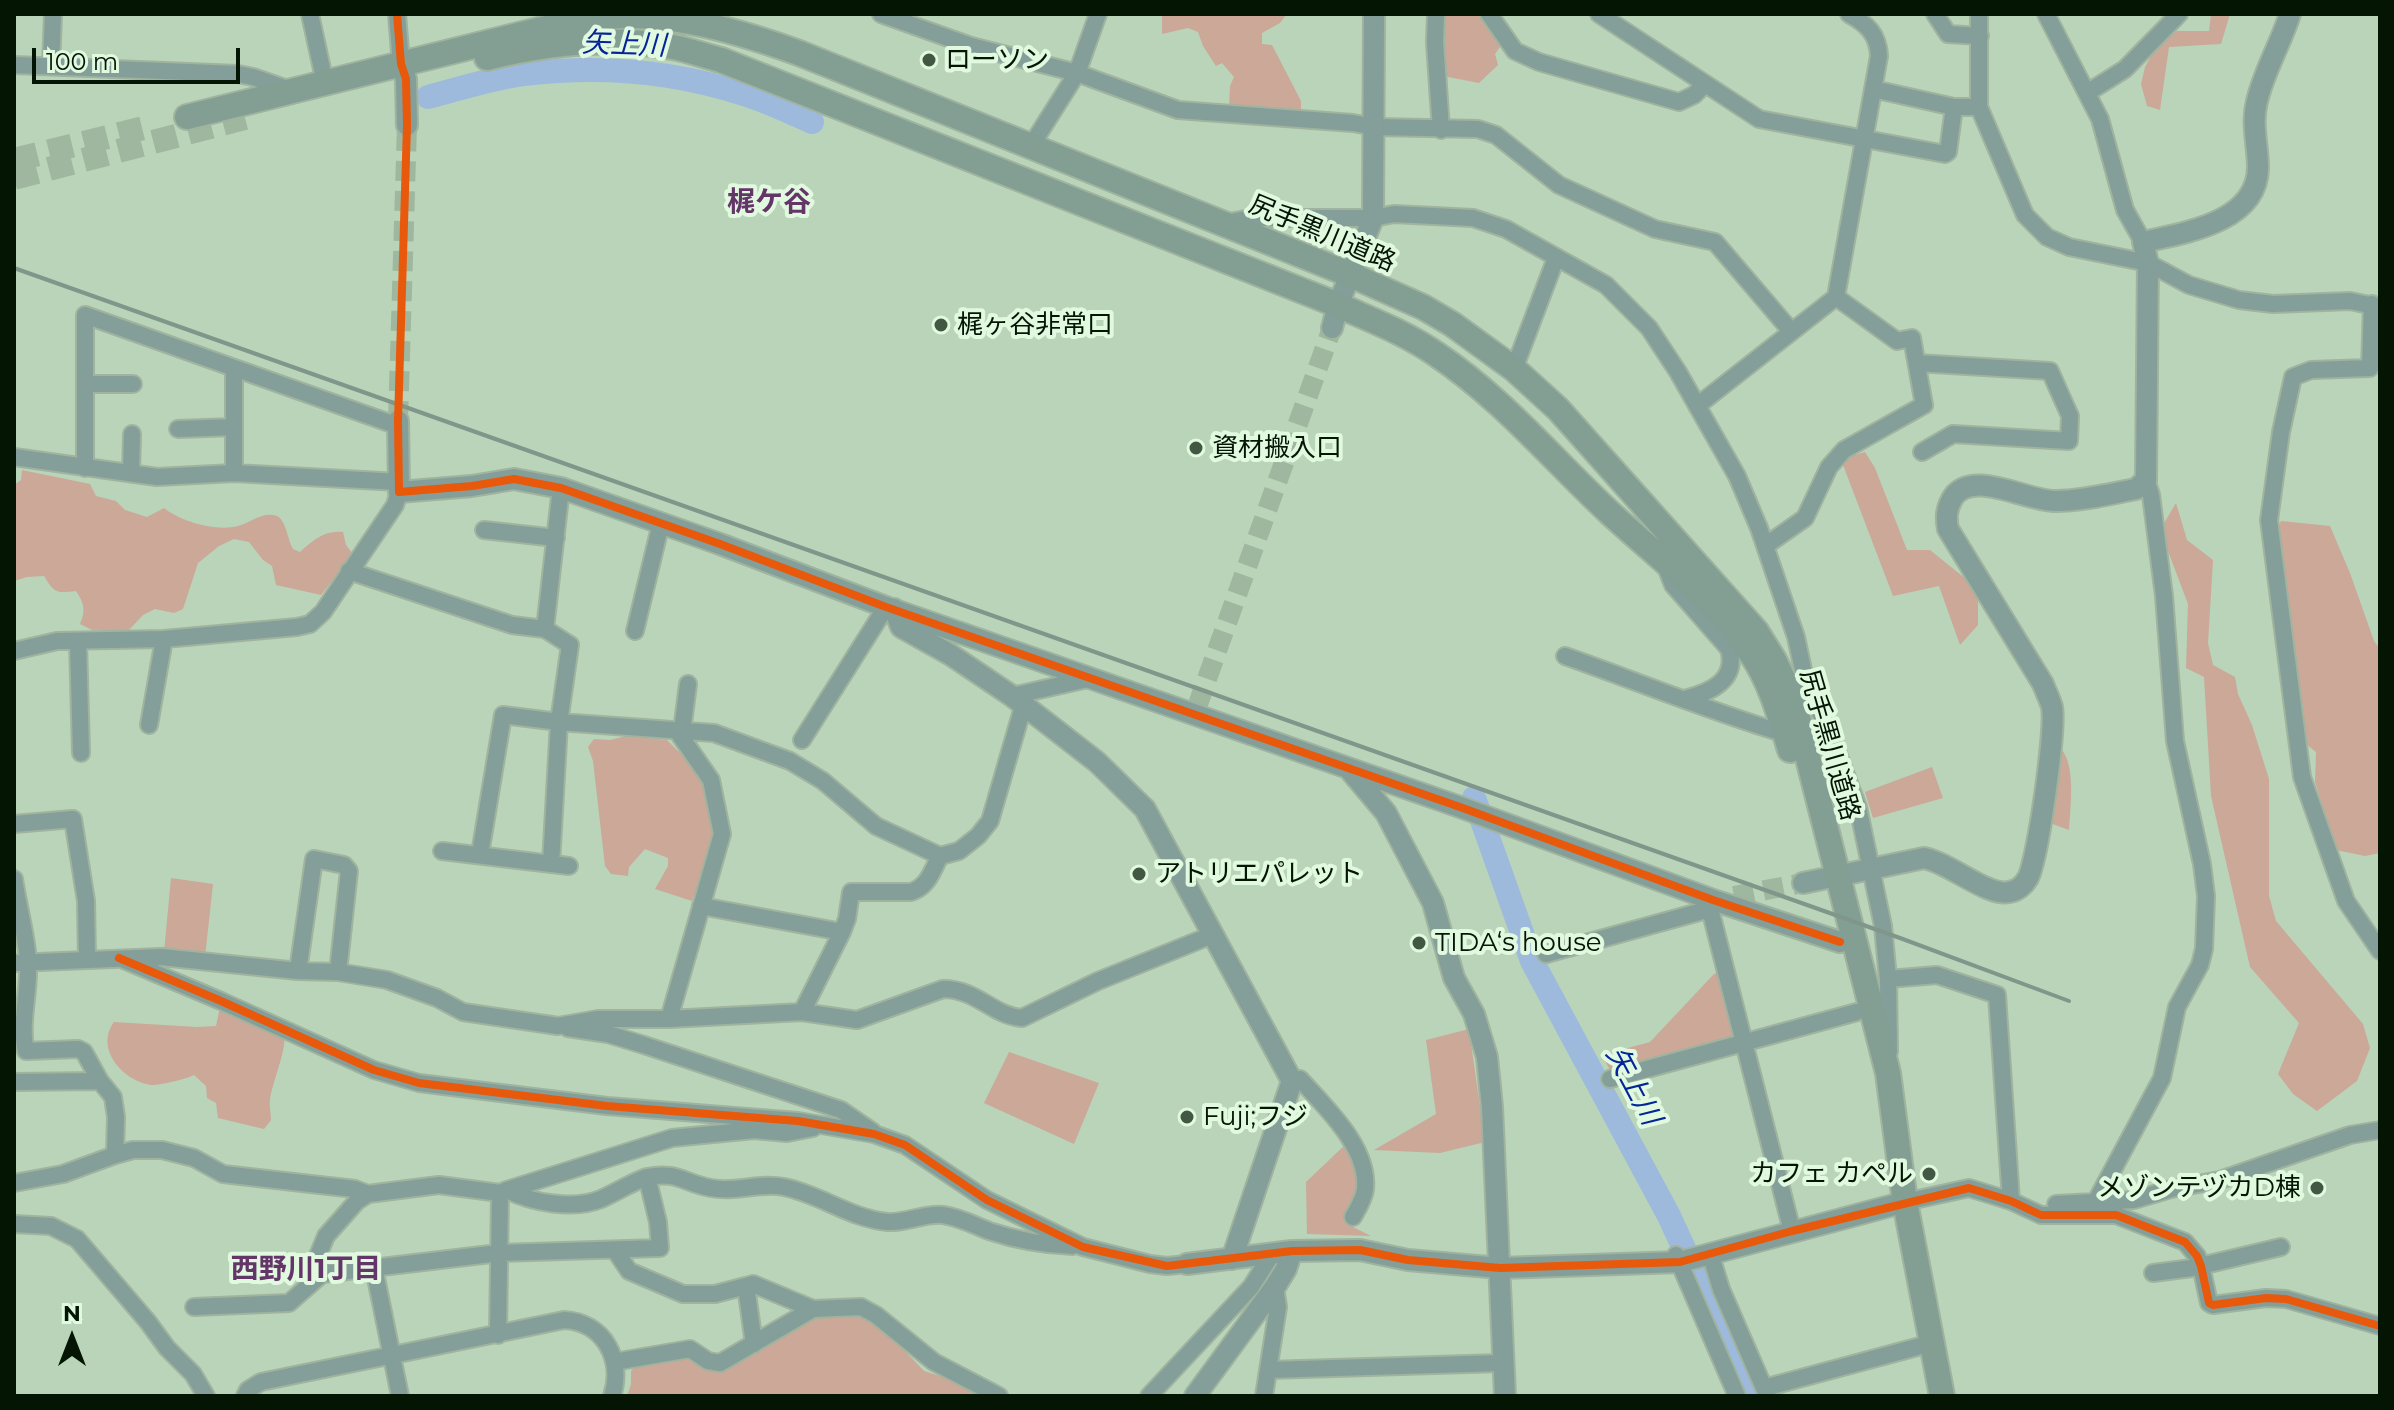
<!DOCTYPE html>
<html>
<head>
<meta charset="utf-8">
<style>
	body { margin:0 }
	#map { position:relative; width:2394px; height:1410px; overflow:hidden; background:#b9d4b9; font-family:Montserrat,sans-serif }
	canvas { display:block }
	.frame { position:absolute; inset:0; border:16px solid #041504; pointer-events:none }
	.north { position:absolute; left:32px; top:1298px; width:80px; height:80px; -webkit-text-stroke:6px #e0f9df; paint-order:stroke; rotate:0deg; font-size:22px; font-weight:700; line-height:32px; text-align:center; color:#041504 }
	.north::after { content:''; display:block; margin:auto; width:28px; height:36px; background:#041504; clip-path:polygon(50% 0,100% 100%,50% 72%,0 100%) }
	.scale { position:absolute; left:32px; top:48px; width:208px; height:36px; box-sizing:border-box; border:4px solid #041504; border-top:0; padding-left:10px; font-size:24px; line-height:28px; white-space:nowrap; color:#041504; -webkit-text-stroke:6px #e0f9df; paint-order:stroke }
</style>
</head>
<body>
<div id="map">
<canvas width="2394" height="1410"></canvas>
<div class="frame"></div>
<div class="north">N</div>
<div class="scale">100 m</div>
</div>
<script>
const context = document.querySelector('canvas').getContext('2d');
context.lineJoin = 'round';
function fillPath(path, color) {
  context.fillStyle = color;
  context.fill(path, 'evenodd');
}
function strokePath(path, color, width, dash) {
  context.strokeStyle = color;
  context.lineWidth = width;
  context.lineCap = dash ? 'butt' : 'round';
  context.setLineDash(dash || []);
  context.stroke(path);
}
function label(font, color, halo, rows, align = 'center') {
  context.font = font + ' Montserrat,"Noto Sans JP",sans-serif';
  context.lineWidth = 8;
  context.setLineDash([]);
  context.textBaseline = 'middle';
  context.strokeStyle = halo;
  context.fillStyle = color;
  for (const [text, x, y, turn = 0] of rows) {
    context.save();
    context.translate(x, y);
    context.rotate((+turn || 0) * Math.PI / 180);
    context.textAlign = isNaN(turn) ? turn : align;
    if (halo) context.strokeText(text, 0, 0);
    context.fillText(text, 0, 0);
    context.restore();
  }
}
fillPath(new Path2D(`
	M 1162,14 L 1311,14 L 1286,15 L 1280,23 L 1262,33 L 1262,44 L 1272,45 L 1301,101 L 1301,111 L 1229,107 L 1230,86 L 1234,77 L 1222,63 L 1216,66 L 1203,46 L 1198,32 L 1188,28 L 1162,34 Z
	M 1442,14 L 1482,14 L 1502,44 L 1495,54 L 1498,65 L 1479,83 L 1443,76 Z
	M 2211,14 L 2230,14 L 2221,44 L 2169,47 L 2160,110 L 2147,106 L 2141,84 L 2145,67 L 2158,43 L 2177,31 L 2209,31 Z
	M 1865,452 L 1875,468 L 1907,550 L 1930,550 L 1966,579 L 1978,597 L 1978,625 L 1960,645 L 1939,586 L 1893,596 L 1843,465 L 1848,457 Z
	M 22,470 L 90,484 L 96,496 L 116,501 L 125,510 L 147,517 L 164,508 C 181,522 220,533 241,525 C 252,521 264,511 277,516 C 286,520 288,541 293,549 L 300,552 C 313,540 325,530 343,532 L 346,545 L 353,554 L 321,595 L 276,585 L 272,566 L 263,560 L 249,542 L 234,539 L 219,546 L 198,563 L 183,609 L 174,613 L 155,609 L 143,615 L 127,632 L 92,630 L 80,624 C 86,610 84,603 76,591 C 56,593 55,594 44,576 L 27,577 L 14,581 L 14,485 L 21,480 Z
	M 2176,503 L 2187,540 L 2213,560 L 2208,643 L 2213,665 L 2235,677 L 2238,694 L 2252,725 L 2269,779 L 2269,896 L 2276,921 L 2363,1024 L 2370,1048 L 2357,1081 L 2317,1111 L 2293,1094 L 2278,1074 L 2299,1023 L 2250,967 L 2211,796 L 2204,677 L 2186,668 L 2188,604 L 2160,530 Z
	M 2281,521 L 2330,526 L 2350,573 L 2374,641 L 2380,649 L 2380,853 L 2365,856 L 2336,850 L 2315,782 L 2316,752 L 2301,740 L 2276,532 Z
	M 626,736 L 667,740 L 688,761 L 705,785 L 716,830 L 709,856 L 692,901 L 655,889 L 668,866 L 668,858 L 645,849 L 629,867 L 628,876 L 611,874 L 605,866 L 593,761 L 588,747 L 594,739 L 610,740 Z
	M 2058,746 C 2077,760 2070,808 2069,830 L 2047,822 Z
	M 1932,767 L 1943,798 L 1873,818 L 1865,792 Z
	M 171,878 L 213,884 L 205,957 L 164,952 Z
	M 1721,971 L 1737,1039 L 1612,1074 L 1602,1055 L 1650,1042 L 1714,974 Z
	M 220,1007 L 284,1037 C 287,1049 271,1086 270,1100 C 269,1106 271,1113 271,1120 L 264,1129 L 218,1118 L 216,1103 L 207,1098 L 206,1086 L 194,1075 C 187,1079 160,1085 152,1085 C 124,1082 94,1049 114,1022 L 197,1027 L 216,1026 Z
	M 1469,1029 L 1485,1142 L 1440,1153 L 1374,1150 L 1436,1114 L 1426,1040 Z
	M 1009,1052 L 1099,1083 L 1074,1144 L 984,1103 Z
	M 1347,1143 L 1362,1184 L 1347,1224 L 1371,1236 L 1307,1234 L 1306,1182 Z
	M 851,1310 L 871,1320 L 889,1334 L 924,1371 L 946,1378 L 979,1396 L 627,1396 L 631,1384 L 631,1371 L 636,1366 L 686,1356 L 701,1363 L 819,1313 Z`), '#cba898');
strokePath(new Path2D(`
	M 428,97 C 459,89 492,78 524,74 C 598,65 673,71 744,94 C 767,101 790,112 812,122
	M 1474,798 L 1532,961 L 1669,1216 L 1752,1396`), '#9dbadd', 24);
strokePath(new Path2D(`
	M 398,421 L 407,125
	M 1197,707 L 1332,328
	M 1734,896 L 1803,883`), '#9eb79e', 20, [20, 10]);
strokePath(new Path2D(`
	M 14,160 L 148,127
	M 14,178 L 245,118`), '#9eb79e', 24, [24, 12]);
const minor = new Path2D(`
	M 310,14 L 325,83
	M 397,14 L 401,64
	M 881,14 L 971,46 L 1077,73 L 1178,110 L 1353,123 L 1375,127 L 1478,129 L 1496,135 L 1559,185 L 1655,229 L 1715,242 L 1791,331
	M 1436,14 L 1435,42 L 1441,130
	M 1489,14 L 1515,51 L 1539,62 L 1679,102 L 1694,95 L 1704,85
	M 1599,14 L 1759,119 L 1945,154 L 1948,152 L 1954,107
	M 1935,14 L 1948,34 L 1980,36
	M 1979,14 L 1979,107 L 2025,215 L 2047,237 L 2069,247 L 2148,263 L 2189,285 L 2239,300 L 2273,304 L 2350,301 L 2379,307
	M 2046,14 L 2100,119 L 2125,210 L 2143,242
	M 14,65 L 238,74 L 253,77 L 290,90
	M 51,66 L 53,14
	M 1873,89 L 1954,107 L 1979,107
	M 2087,93 L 2125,69 L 2179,14
	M 1031,146 L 1077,73 L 1098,14
	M 1225,223 L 1251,218 L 1373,218 L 1394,214 L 1473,218 L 1506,229 L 1606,285 L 1649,328 L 1678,372 L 1737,476 L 1759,528 L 1796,637 L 1805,679 L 1833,741 L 1858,807 L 1883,926 L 1888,979 L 1889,1052
	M 2372,304 L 2370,368 L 2311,370 L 2293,377 L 2281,432 L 2269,520 L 2302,777 L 2346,901 L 2380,951
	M 1917,363 L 2050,371 L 2070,416 L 2069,441 L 1953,434 L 1922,452
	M 234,369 L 234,473
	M 1514,369 L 1556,258
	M 85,384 L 133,384
	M 1697,406 L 1836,297 L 1879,56 C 1878,34 1867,24 1849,14
	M 178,429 L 234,427
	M 14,457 L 157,477 L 234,473 L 399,482
	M 85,468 L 85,315 L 398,426
	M 131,473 L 132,434
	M 484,530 L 556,538
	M 1765,546 L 1805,518 L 1829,467 L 1844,450 L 1924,405 L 1912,338 L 1897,341 L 1836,297
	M 1666,567 L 1673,585 L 1729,649 C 1738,680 1711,692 1685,699
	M 349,571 L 512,625 L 545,629 L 570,645 L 559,722 L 714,733 L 790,761 L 823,781 L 876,826 L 940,856 L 959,851 L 978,836 L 990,821 L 1023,707
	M 545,629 L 561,488
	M 635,631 L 661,523
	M 78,641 L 81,753
	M 14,651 L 57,641 L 164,639 L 297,627 L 310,624 L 323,612 L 395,505 L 399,492
	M 1565,656 C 1639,682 1711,712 1786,734
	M 1012,696 L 1092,678
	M 149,725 L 164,639
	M 682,731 L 688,684
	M 802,740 L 886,607
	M 14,824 L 73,819 L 86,901 L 87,959
	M 442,851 L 569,866
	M 480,854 L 503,715 L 559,722 L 551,864
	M 14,879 C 18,906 26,934 28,961 C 30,990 19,1024 26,1051 L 78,1049 L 84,1052 L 100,1081 L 113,1097 L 116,1117 L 115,1155 L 133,1150 L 162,1150 L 194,1158 L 223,1174 L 355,1189 L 368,1194
	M 1713,900 L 1710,909 L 1792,1231
	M 701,906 L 842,932 L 802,1012
	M 842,932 L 847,919 L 851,892 L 911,892 C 928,887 932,871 940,856
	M 1546,954 L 1710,909
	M 124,960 L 221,1001 L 374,1070 L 419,1083 L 607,1106 L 798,1121 L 874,1134 L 905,1145 L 987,1200 L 1083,1247 L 1150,1264 L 1167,1266 L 1187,1264
	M 14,963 L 161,957 L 298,971 L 338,972 L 387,980 L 437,998 L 463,1012 L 558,1026 L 598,1019 L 669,1019 L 802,1012 L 857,1020 L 943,989 C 977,989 993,1016 1022,1018 L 1098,981 L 1212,935
	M 298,971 L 314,859 L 344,865 L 349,871 L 338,972
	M 1888,979 L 1937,975 L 1997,995 L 2011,1201
	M 669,1019 L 722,834 L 711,780 L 677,731
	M 568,1028 L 608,1034 L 644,1045 L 841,1110 L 873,1132
	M 1300,1079 C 1325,1107 1369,1147 1365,1189 C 1364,1199 1358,1208 1353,1217
	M 1610,1079 L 1857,1012
	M 14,1082 L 100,1081
	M 647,1177 L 658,1222 L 660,1248 L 499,1253 L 322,1274 L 319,1253 L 326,1236 L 357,1201 L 368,1194 L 439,1185 L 500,1193 L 507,1190 C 532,1203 574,1210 601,1199 C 617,1192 630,1183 647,1177 Z
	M 647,1177 C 678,1171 683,1183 711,1188 C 736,1193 759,1182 784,1187 C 820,1194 851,1219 888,1222 C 906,1223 925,1213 943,1215 C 959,1217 974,1225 989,1231 C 1016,1240 1045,1245 1073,1246
	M 14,1183 L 63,1174 L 115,1155
	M 507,1190 L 672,1138 L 754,1130 L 787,1133 L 813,1128
	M 1905,1202 L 1969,1188 L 2011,1201 L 2041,1215 L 2116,1215 L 2185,1242 L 2197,1256 L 2201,1266 L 2209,1303 L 2213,1305 L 2266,1298 L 2286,1299 L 2380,1326
	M 2095,1203 L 2162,1078 L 2177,1007 L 2200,965 L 2204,949 L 2206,896 L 2202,864 L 2175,741 L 2164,596 L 2151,495 L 2146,480
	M 2056,1204 L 2134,1200 L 2171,1189 L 2220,1180 L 2350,1135 L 2380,1130
	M 14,1224 L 51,1226 L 77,1239 L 148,1322 L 167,1348 L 193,1374 L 206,1396
	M 615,1250 L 629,1271 L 683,1294 L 715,1294 L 746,1286 L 754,1344
	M 1710,1253 L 1721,1289 L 1767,1395
	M 1676,1255 L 1737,1396
	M 374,1268 L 400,1396
	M 2153,1273 L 2192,1268 L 2281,1247
	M 746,1286 L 753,1284 L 813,1309
	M 194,1307 L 289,1303 L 322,1274
	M 498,1335 L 500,1193
	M 614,1362 L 690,1349 L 708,1361 L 720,1363 L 813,1309 L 861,1307 L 876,1315 L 934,1362 L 999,1396
	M 1268,1370 L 1501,1363
	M 1764,1388 L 1932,1343
	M 245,1396 L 248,1390 L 261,1382 L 564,1320 C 604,1322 624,1360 612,1396
	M 1149,1396 L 1251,1287 L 1272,1254
	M 1264,1396 L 1278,1307 L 1275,1287`);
const tertiary = new Path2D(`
	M 401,64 L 406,79 L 407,125
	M 1332,328 L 1338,305 L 1373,218 L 1374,14
	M 398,421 L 399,492 L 472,486 L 514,479 L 561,488 L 720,544 L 886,607 L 1460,807 L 1713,900 L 1840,942
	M 894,609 L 901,627 L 951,655 L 1012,696 L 1097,762 L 1145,809 L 1292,1081 L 1232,1259
	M 1349,769 L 1386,813 L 1433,903 L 1454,978 L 1474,1014 L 1487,1057 L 1492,1107 L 1505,1396
	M 1803,883 L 1924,858 C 1950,863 1988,897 2009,892 C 2017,891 2024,885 2028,878 C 2038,858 2056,730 2052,707 C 2050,700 2046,692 2043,684 L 1948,529 C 1946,518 1946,510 1952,499 C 1970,467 2028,502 2056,501 C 2082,501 2110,494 2136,489 L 2146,480 L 2148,263 L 2143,242 C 2183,233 2257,223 2258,168 C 2258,145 2251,124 2257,101 C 2264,71 2281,43 2290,14
	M 1187,1264 L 1292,1251 L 1360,1250 L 1408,1260 L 1500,1268 L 1680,1262 L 1905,1202
	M 1195,1396 L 1275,1287 L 1286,1269 L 1292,1251`);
const primary = new Path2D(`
	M 487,58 C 547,43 612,36 673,47 C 689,50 705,56 721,60 L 1338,305 C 1371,320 1406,333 1436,354 C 1502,398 1553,460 1610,513 C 1659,558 1715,600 1752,655 C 1771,683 1780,717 1790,750
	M 187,117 L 579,20 C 655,7 727,27 799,53 L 1351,275 L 1423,307 L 1452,324 L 1514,369 L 1558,409 L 1756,631 L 1774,660 L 1793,699 L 1888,1073 L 1905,1202 L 1942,1396`);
strokePath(minor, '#9fb39f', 20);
strokePath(tertiary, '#9fb39f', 24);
strokePath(primary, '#9fb39f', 28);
strokePath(minor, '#849e99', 16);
strokePath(tertiary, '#849e99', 20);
strokePath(primary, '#839f94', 24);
strokePath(new Path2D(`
	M 14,268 L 1900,938 L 2069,1001`), '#80968a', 4);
strokePath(new Path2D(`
	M 397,14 L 401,64 L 406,79 L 407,125 L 398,421 L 399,492 L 472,486 L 514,479 L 561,488 L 720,544 L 886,607 L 1460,807 L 1713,900 L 1840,942
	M 119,958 L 221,1001 L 374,1070 L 419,1083 L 607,1106 L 798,1121 L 874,1134 L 905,1145 L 987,1200 L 1083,1247 L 1167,1266 L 1292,1251 L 1360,1250 L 1408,1260 L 1500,1268 L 1680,1262 L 1792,1231 L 1969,1188 L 2011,1201 L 2041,1215 L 2116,1215 L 2185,1242 L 2197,1256 L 2201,1266 L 2209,1303 L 2213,1305 L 2266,1298 L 2286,1299 L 2380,1326`), '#e8590c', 8);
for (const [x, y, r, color] of [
	[929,60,8,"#435843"],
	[941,325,8,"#435843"],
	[1196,448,8,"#435843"],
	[1139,874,8,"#435843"],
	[1419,943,8,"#435843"],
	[1187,1117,8,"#435843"],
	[1929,1174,8,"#435843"],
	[2317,1188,8,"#435843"]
]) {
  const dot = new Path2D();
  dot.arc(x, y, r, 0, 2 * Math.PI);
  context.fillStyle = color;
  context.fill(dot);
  strokePath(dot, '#e0f9df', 3);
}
label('26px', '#041504', '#e0f9df', [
	["ローソン",945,60],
	["梶ヶ谷非常口",957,325],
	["資材搬入口",1212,448],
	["アトリエパレット",1155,874],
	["TIDA‘s house",1435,943],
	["Fuji;フジ",1203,1117],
	["カフェ カペル",1913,1174,"right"],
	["メゾンテヅカD棟",2301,1188,"right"]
], 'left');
label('26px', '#041504', '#e0f9df', [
	["尻手黒川道路",1322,234,23],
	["尻手黒川道路",1829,745,74]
]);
label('italic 28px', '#052499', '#e0f9df', [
	["矢上川",624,45,2],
	["矢上川",1633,1086,62]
]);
label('bold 28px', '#643568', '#e0f9df', [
	["梶ケ谷",769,203],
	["西野川1丁目",306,1270]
]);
</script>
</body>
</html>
